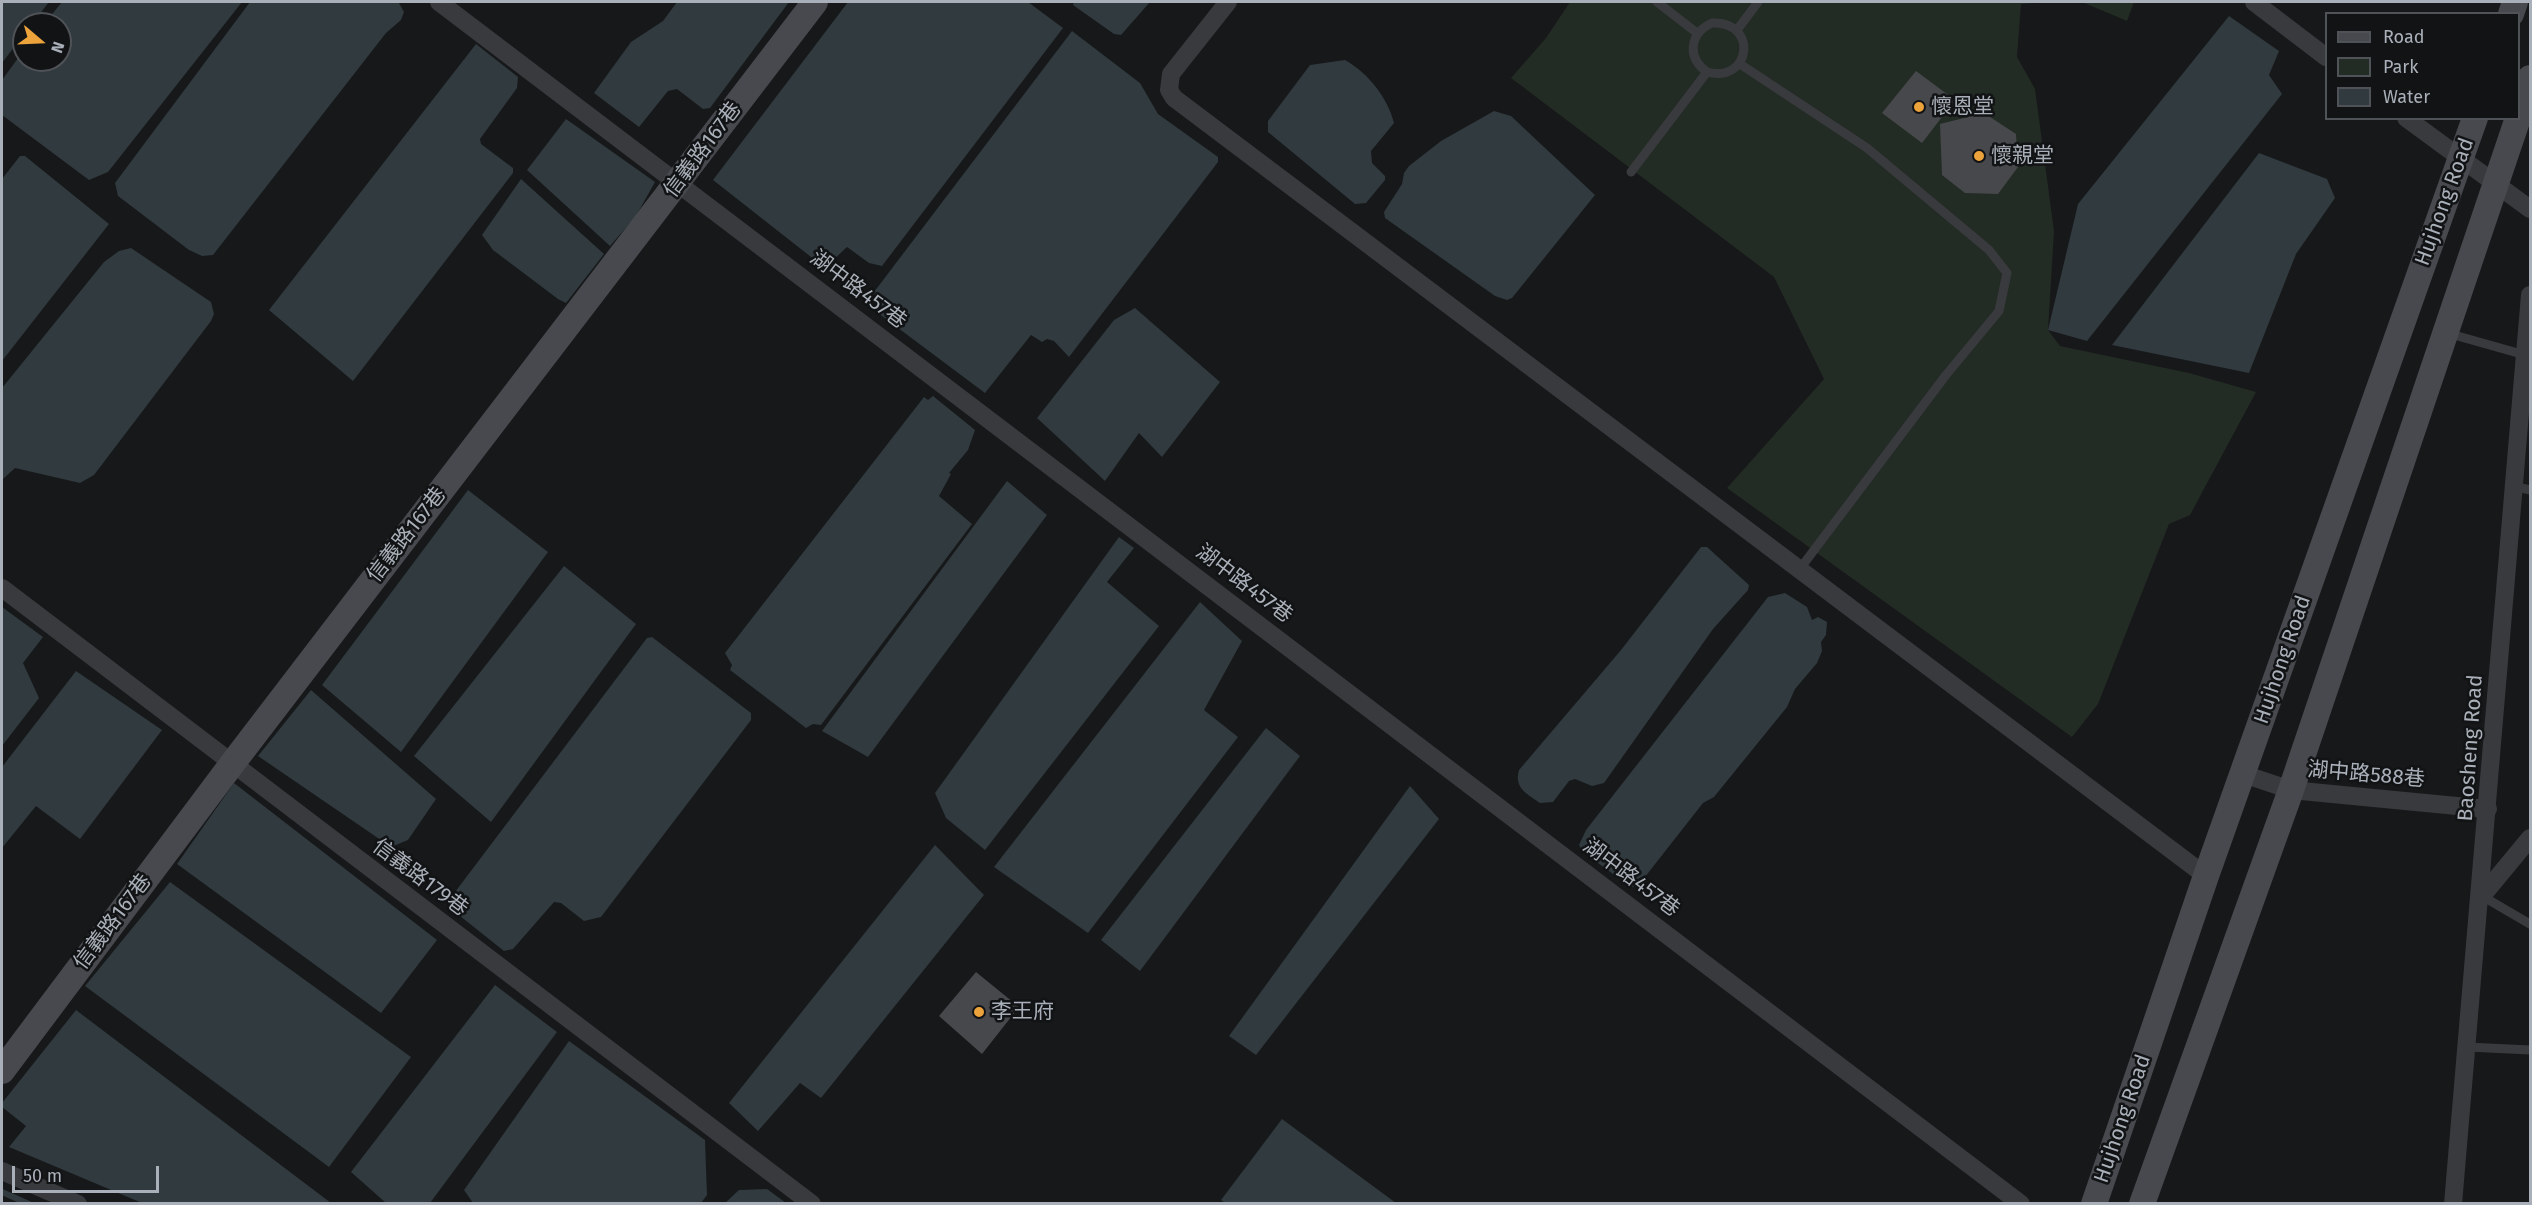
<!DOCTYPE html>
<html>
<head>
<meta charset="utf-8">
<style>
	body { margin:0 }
	#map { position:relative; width:2532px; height:1205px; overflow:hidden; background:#171819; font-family:"Fira Sans",sans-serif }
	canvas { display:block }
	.frame { position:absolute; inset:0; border:3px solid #aab0b9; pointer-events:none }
	.legend { position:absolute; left:2325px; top:12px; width:195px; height:108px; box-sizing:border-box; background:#121315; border:2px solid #4f5257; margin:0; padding:8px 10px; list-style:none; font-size:18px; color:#aab0b9 }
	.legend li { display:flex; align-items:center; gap:12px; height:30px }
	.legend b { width:30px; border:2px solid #4f5257 }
	.north { position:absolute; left:12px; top:12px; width:60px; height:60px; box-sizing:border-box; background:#121315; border:2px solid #4f5257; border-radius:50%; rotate:109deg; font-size:16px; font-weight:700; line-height:24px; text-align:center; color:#aab0b9 }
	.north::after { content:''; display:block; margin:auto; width:21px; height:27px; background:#eda33c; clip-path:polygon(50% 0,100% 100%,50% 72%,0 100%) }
	.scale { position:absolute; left:12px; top:1166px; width:147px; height:27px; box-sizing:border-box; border:3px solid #aab0b9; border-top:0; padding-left:8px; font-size:18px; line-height:21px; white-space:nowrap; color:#aab0b9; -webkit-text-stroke:4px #121315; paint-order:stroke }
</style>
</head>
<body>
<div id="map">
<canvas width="2532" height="1205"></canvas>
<div class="frame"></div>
<ul class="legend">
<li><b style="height:8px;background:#47494e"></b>Road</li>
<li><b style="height:16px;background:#232c24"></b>Park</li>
<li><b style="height:16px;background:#303a3f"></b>Water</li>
</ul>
<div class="north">N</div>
<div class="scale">50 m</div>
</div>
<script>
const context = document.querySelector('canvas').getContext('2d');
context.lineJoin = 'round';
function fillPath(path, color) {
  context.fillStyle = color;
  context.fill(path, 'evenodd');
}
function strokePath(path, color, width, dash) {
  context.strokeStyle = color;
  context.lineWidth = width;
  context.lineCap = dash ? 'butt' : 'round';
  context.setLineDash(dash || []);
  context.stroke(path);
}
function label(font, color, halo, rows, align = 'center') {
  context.font = font + ' "Fira Sans","Noto Sans TC",sans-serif';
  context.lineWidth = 5;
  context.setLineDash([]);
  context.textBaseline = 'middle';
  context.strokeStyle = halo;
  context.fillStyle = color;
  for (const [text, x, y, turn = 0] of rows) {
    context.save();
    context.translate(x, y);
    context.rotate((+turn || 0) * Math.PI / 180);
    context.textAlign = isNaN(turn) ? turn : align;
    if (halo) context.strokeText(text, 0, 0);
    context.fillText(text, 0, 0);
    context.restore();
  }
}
fillPath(new Path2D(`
	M 1570,2 L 2046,2 L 2021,4 L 2017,57 L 2035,89 L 2054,231 L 2048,330 L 2060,346 L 2189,373 L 2256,392 L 2190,515 L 2169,524 L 2098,704 L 2072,737 L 1727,488 L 1824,379 L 1774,277 L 1511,78 L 1546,38 Z
	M 2082,2 L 2134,2 L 2127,21 Z`), '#232c24');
fillPath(new Path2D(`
	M 2,2 L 49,2 L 32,24 L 24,24 L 24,34 L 2,63 Z
	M 62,2 L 242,2 L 108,172 L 89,180 L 2,115 L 2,80 L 24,50 L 24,60 L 60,60 L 60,24 L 44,24 Z
	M 250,2 L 391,2 L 399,3 L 404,12 L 401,20 L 386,33 L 213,255 L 202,256 L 189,250 L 118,196 L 115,183 Z
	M 677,2 L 789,2 L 710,108 L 703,109 L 677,89 L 668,91 L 639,127 L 594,93 L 631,42 L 663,21 Z
	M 848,2 L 1028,2 L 1063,28 L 882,266 L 869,263 L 847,247 L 828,265 L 820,264 L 713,180 Z
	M 1074,2 L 1150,2 L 1121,35 L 1114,34 L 1073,5 Z
	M 2229,16 L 2279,51 L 2269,75 L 2282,94 L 2087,341 L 2048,330 L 2078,204 Z
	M 1072,31 L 1140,83 L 1158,114 L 1218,157 L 1218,162 L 1069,357 L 1054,341 L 1047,339 L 1042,342 L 1031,335 L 985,393 L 878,313 L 874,292 Z
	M 476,44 L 518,77 L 517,88 L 480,139 L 481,144 L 513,168 L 513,173 L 353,381 L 269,310 Z
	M 1345,60 C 1368,73 1388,98 1394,123 L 1371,151 L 1372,163 L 1385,176 L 1385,180 L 1366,203 L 1355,204 L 1268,132 L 1268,121 L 1310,65 Z
	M 1494,111 L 1511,116 L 1595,195 L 1512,298 L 1507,300 L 1495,296 L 1385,218 L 1384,212 L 1402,184 L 1404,173 L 1409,166 L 1441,141 Z
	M 566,119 L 655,182 L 636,216 L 610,246 L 527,170 Z
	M 2259,153 L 2327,179 L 2335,198 L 2296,254 L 2249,373 L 2112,345 Z
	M 20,156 L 25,156 L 109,224 L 2,361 L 2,179 Z
	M 521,179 L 604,254 L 566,303 L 558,299 L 493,250 L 482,235 Z
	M 131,248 L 211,302 L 214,314 L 211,321 L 94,475 L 80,483 L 15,468 L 2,480 L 2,388 L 104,262 L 119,251 Z
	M 1135,308 L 1220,382 L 1162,457 L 1139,433 L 1105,481 L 1037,418 L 1114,320 Z
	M 933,396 L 975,430 L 968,450 L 949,473 L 951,474 L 939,496 L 972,524 L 821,725 L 813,724 L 806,728 L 730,670 L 732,665 L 725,653 L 924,397 L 928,400 Z
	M 1007,481 L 1047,515 L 868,757 L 822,731 Z
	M 468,490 L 548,552 L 401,752 L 322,685 Z
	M 1119,537 L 1134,548 L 1107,582 L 1159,626 L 985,850 L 946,818 L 935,793 Z
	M 1701,547 L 1707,547 L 1749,585 L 1748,590 L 1713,629 L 1604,783 L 1592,786 L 1575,779 L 1569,781 L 1553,802 L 1540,803 C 1526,793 1514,788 1519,770 L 1621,650 Z
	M 564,566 L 636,624 L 491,822 L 414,756 Z
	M 1785,593 L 1807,607 L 1812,620 L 1818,617 L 1827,622 L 1826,635 L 1821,642 L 1822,651 L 1817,663 L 1795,689 L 1787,707 L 1714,797 L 1703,803 L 1641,882 L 1633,887 L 1628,885 L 1583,852 L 1579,845 L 1586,830 L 1768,597 Z
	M 1200,602 L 1242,641 L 1204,710 L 1238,737 L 1088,933 L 994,867 Z
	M 2,607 L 43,637 L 23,663 L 39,698 L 2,746 Z
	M 652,637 L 751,713 L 751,720 L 601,917 L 584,921 L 561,903 L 554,902 L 513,949 L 504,951 L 450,908 L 452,896 L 647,638 Z
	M 76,671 L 162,730 L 80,839 L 36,806 L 2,848 L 2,767 Z
	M 311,690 L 436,799 L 408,840 L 391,847 L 258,756 Z
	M 1266,728 L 1300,756 L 1140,971 L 1101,940 Z
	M 234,783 L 437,940 L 381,1013 L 177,864 Z
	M 1410,786 L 1439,819 L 1256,1055 L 1229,1036 Z
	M 935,845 L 984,895 L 821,1098 L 800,1083 L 758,1131 L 729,1103 Z
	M 170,882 L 411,1057 L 329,1167 L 85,986 Z
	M 495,985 L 557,1032 L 430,1203 L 386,1203 L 351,1172 Z
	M 76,1010 L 331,1203 L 142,1203 L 9,1147 L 26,1126 L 2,1107 L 2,1103 Z
	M 569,1041 L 705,1140 L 707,1195 L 701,1203 L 473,1203 L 464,1190 Z
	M 1282,1119 L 1396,1203 L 1225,1203 L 1221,1200 Z
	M 767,1189 L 786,1203 L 725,1203 L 739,1190 Z`), '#303a3f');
strokePath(new Path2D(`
	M 2,1192 L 29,1204`), '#303a3f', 6);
fillPath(new Path2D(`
	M 1916,71 L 1955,100 L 1922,143 L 1882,113 Z
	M 1984,113 L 2016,134 L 2018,167 L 1998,194 L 1965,193 L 1942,175 L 1940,124 Z
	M 976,972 L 1019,1007 L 982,1054 L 939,1016 Z`), '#47484c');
strokePath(new Path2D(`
	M 1657,2 L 1697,33
	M 1737,30 L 1758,2
	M 1740,64 L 1867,148 L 1989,250 L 2007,273 L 1999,311 L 1946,375 L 1799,570
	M 1631,172 L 1707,72 C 1751,84 1759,21 1712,23 C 1690,33 1686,57 1707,72
	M 2447,333 L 2525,355
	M 2513,486 L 2530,490
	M 2482,896 L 2530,924
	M 2467,1047 L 2530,1050`), '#393a3e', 9);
strokePath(new Path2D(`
	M 439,2 L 2021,1204
	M 1228,2 L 1171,74 L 1169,90 L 1174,98 L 2206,876
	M 2254,2 L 2326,57
	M 2406,118 L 2530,209
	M 2,588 L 812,1204
	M 2243,774 L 2291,790 L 2488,809
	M 2482,896 L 2530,838
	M 2,1171 L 78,1204
	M 2453,1204 C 2481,901 2502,598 2530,295`), '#393a3e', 18);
strokePath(new Path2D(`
	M 2511,14 L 2515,2
	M 2518,117 L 2530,78
	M 2,1071 L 232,764 L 815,2
	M 2094,1204 L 2206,876 L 2475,118
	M 2142,1204 L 2291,790 L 2518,118`), '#47494e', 26);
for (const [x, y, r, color] of [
	[1919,107,6,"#eda33c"],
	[1979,156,6,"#eda33c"],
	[979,1012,6,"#eda33c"]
]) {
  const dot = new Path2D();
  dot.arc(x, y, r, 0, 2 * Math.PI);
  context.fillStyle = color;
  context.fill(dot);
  strokePath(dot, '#121315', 2);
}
label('21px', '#aab0b9', '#121315', [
	["懷恩堂",1931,107],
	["懷親堂",1991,156],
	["李王府",991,1012]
], 'left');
label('21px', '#aab0b9', '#121315', [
	["信義路167巷",703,150,-53],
	["Hujhong Road",2445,202,-70],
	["湖中路457巷",858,290,37],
	["信義路167巷",407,535,-52],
	["湖中路457巷",1244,584,37],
	["Hujhong Road",2283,660,-71],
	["Baosheng Road",2471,748,-86],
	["湖中路588巷",2366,775,5],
	["信義路179巷",420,878,37],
	["湖中路457巷",1631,878,37],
	["信義路167巷",113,922,-53],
	["Hujhong Road",2123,1119,-71]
]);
</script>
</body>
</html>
